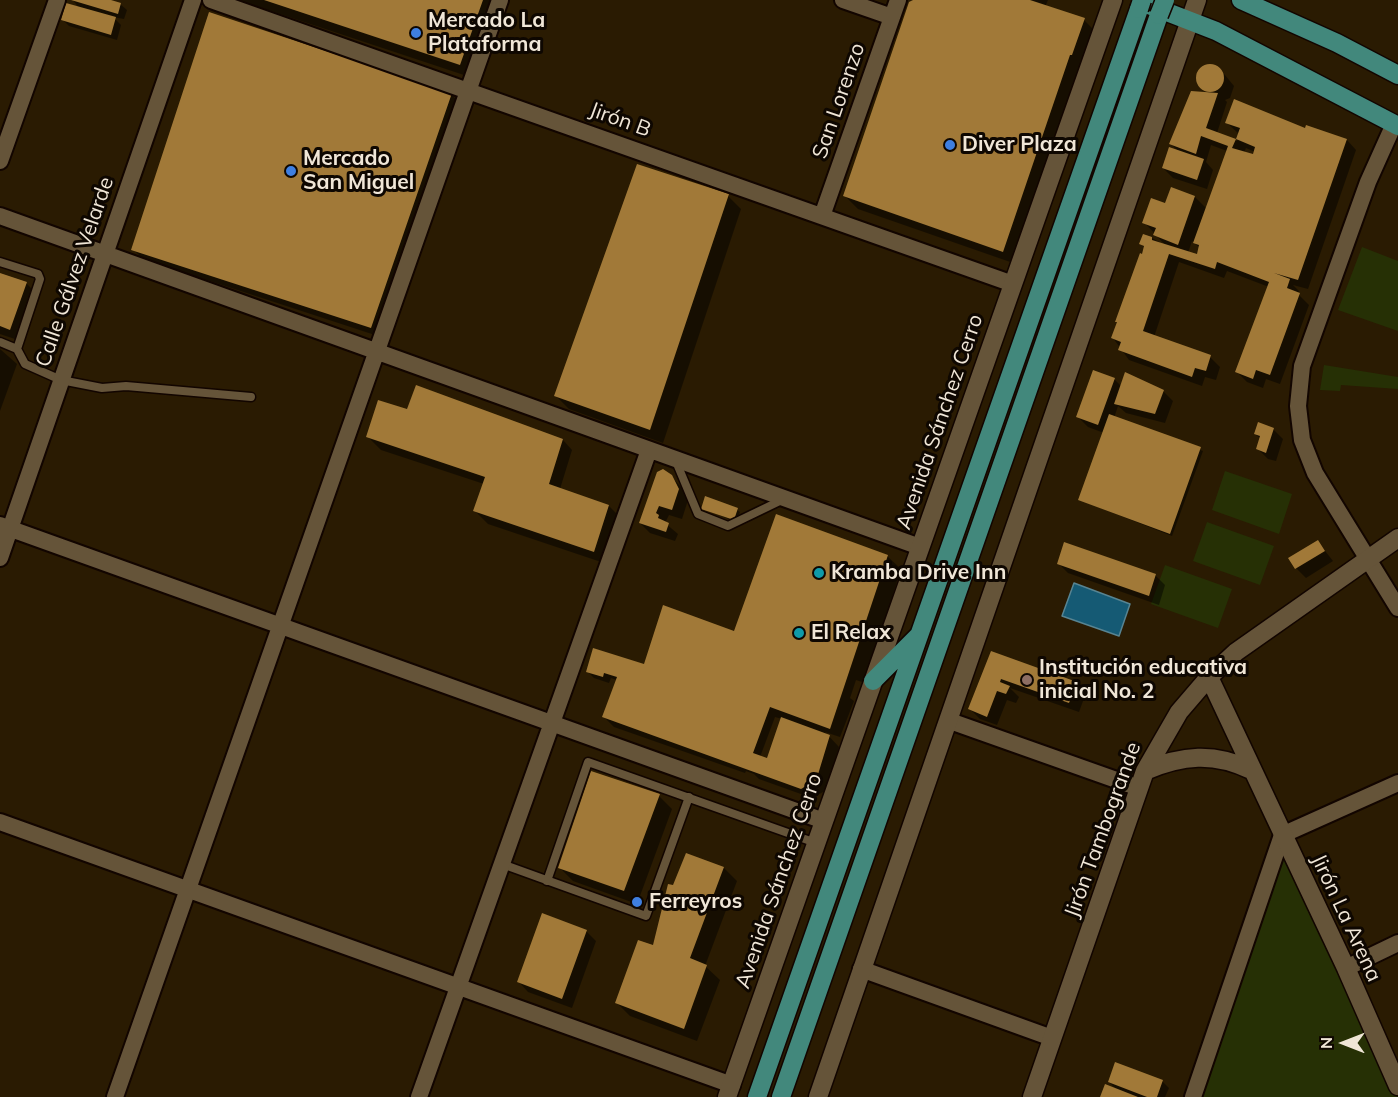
<!DOCTYPE html>
<html>
<head>
<meta charset="utf-8">
<style>
	body { margin:0 }
	#map { position:relative; width:1398px; height:1097px; overflow:hidden; background:#2a1b02; font-family:Mulish,sans-serif }
	canvas { display:block }
	.north { position:absolute; left:1314px; top:1013px; width:60px; height:60px; -webkit-text-stroke:4px #0e0701; paint-order:stroke; rotate:270deg; font-size:16px; font-weight:700; line-height:24px; text-align:center; color:#f0e6d7 }
	.north::after { content:''; display:block; margin:auto; width:21px; height:27px; background:#f0e6d7; clip-path:polygon(50% 0,100% 100%,50% 72%,0 100%) }
</style>
</head>
<body>
<div id="map">
<canvas width="1398" height="1097"></canvas>
<div class="north">N</div>
</div>
<script>
const context = document.querySelector('canvas').getContext('2d');
context.lineJoin = 'round';
function fillPath(path, color) {
  context.fillStyle = color;
  context.fill(path, 'evenodd');
}
function strokePath(path, color, width, dash) {
  context.strokeStyle = color;
  context.lineWidth = width;
  context.lineCap = dash ? 'butt' : 'round';
  context.setLineDash(dash || []);
  context.stroke(path);
}
function label(font, color, halo, rows, align = 'center') {
  context.font = font + ' Mulish,sans-serif';
  context.lineWidth = 6;
  context.setLineDash([]);
  context.textBaseline = 'middle';
  context.strokeStyle = halo;
  context.fillStyle = color;
  for (const [text, x, y, turn = 0] of rows) {
    context.save();
    context.translate(x, y);
    context.rotate((+turn || 0) * Math.PI / 180);
    context.textAlign = isNaN(turn) ? turn : align;
    if (halo) context.strokeText(text, 0, 0);
    context.fillText(text, 0, 0);
    context.restore();
  }
}
fillPath(new Path2D(`
	M 1362,247 L 1398,261 L 1398,331 L 1338,310 Z
	M 1324,365 L 1398,377 L 1398,389 L 1341,385 L 1340,391 L 1320,390 Z
	M 1225,471 L 1292,494 L 1279,534 L 1212,510 Z
	M 1207,522 L 1274,546 L 1260,585 L 1193,561 Z
	M 1165,565 L 1232,589 L 1218,628 L 1151,604 Z
	M 1282,835 L 1398,1086 L 1398,1097 L 1193,1097 Z`), '#263005');
const water = new Path2D(`
	M 1074,583 L 1130,604 L 1119,636 L 1062,616 Z`);
fillPath(water, '#155a74');
strokePath(water, '#578492', 1.5);
fillPath(new Path2D(`
	M 73,0 L 105,0 L 120,4 L 127,10 L 124,19 L 113,17 L 121,25 L 117,40 L 69,26 L 63,20 L 79,8 Z
	M 238,0 L 500,0 L 473,78 Z
	M 915,0 L 1048,0 L 1045,7 L 1084,20 L 1097,33 L 1016,264 L 858,209 L 845,196 Z
	M 1208,65 L 1220,69 L 1234,86 L 1230,98 L 1225,100 L 1227,102 L 1217,133 L 1237,141 L 1239,134 L 1227,123 L 1306,130 L 1307,127 L 1347,140 L 1356,150 L 1308,289 L 1293,285 L 1299,291 L 1298,294 L 1309,305 L 1280,384 L 1266,379 L 1263,388 L 1247,382 L 1237,372 L 1269,287 L 1227,271 L 1224,278 L 1179,262 L 1154,337 L 1210,357 L 1220,367 L 1216,380 L 1205,377 L 1202,386 L 1129,360 L 1113,338 L 1143,256 L 1145,248 L 1141,244 L 1152,238 L 1166,246 L 1144,222 L 1165,205 L 1171,189 L 1195,197 L 1207,209 L 1227,151 L 1211,145 L 1206,162 L 1213,170 L 1207,189 L 1173,178 L 1163,168 L 1179,152 L 1171,144 L 1210,95 L 1198,79 L 1202,68 ZM 1246,148 L 1255,152 L 1254,156 L 1244,153 ZM 1192,241 L 1200,248 L 1198,256 L 1188,253 Z
	M 451,94 L 461,104 L 381,337 L 143,259 L 133,249 Z
	M 728,196 L 741,209 L 663,443 L 569,409 L 556,396 Z
	M 0,274 L 27,284 L 40,297 L 24,342 L 0,334 Z
	M 0,349 L 17,364 L 0,411 Z
	M 1114,379 L 1122,387 L 1163,391 L 1173,401 L 1165,423 L 1126,413 L 1118,406 L 1114,418 L 1203,451 L 1172,536 L 1080,500 L 1104,433 L 1088,427 L 1078,417 Z
	M 408,410 L 563,440 L 572,450 L 560,489 L 609,506 L 622,519 L 607,564 L 488,524 L 475,511 L 484,484 L 381,450 L 368,437 Z
	M 1273,429 L 1283,439 L 1276,461 L 1268,459 L 1258,449 L 1261,439 L 1255,434 Z
	M 671,476 L 681,487 L 688,500 L 682,519 L 669,515 L 665,523 L 678,534 L 675,541 L 650,533 L 640,523 Z
	M 702,508 L 737,510 L 740,512 L 736,522 Z
	M 1318,542 L 1333,561 L 1306,578 L 1296,568 Z
	M 887,556 L 901,569 L 865,683 L 856,680 L 850,698 L 854,701 L 840,737 L 825,732 L 839,747 L 825,791 L 812,798 L 759,779 L 754,774 L 746,771 L 745,773 L 614,727 L 604,717 L 617,680 L 611,678 L 609,683 L 594,678 L 588,672 L 650,668 L 735,633 ZM 775,717 L 782,719 L 768,760 L 760,757 Z
	M 1058,563 L 1155,575 L 1165,585 L 1159,605 L 1068,573 Z
	M 992,653 L 1076,684 L 1086,693 L 1079,712 L 1010,688 L 1019,697 L 1016,703 L 1007,700 L 997,725 L 980,719 L 970,709 Z
	M 659,796 L 672,809 L 637,904 L 573,881 L 559,867 Z
	M 724,868 L 737,881 L 705,966 L 720,980 L 697,1041 L 630,1016 L 617,1003 L 654,947 L 674,887 Z
	M 586,931 L 596,941 L 572,1008 L 528,992 L 519,982 Z
	M 1162,1081 L 1169,1088 L 1165,1097 L 1101,1097 L 1118,1091 L 1109,1082 Z`), '#0007');
fillPath(new Path2D(`
	M 71,0 L 111,0 L 121,3 L 118,14 Z
	M 264,0 L 483,0 L 460,65 Z
	M 913,0 L 1030,0 L 1085,18 L 1072,55 L 1070,55 L 1003,252 L 843,196 L 909,2 Z
	M 66,3 L 116,17 L 111,35 L 61,20 Z
	M 209,12 L 452,93 L 371,328 L 131,250 Z
	M1196 78a14 14 0 1 1 28 0a14 14 0 1 1-28 0Z
	M 1191,91 L 1218,93 L 1206,128 L 1236,139 L 1232,148 L 1253,154 L 1255,147 L 1236,139 L 1240,128 L 1225,123 L 1234,99 L 1305,128 L 1306,125 L 1347,139 L 1298,280 L 1274,273 L 1290,279 L 1287,288 L 1300,293 L 1270,375 L 1256,370 L 1253,379 L 1235,372 L 1269,282 L 1217,262 L 1215,269 L 1169,254 L 1143,331 L 1211,355 L 1206,371 L 1195,368 L 1192,377 L 1118,350 L 1121,342 L 1111,338 L 1117,322 L 1115,322 L 1140,253 L 1142,254 L 1144,246 L 1139,244 L 1143,234 L 1152,237 L 1152,240 L 1197,254 L 1199,245 L 1193,243 L 1228,146 L 1201,136 L 1196,154 L 1169,144 Z
	M 1169,147 L 1204,159 L 1197,180 L 1162,168 Z
	M 637,164 L 729,194 L 650,430 L 554,396 Z
	M 1171,187 L 1195,196 L 1178,245 L 1153,235 L 1156,228 L 1142,223 L 1151,198 L 1165,203 Z
	M 0,273 L 27,282 L 10,330 L 0,326 Z
	M 1093,370 L 1115,378 L 1098,425 L 1076,417 Z
	M 1125,372 L 1164,390 L 1155,414 L 1114,404 Z
	M 416,385 L 563,439 L 549,484 L 609,505 L 594,552 L 473,511 L 485,477 L 366,437 L 378,400 L 407,409 Z
	M 1109,414 L 1201,447 L 1170,534 L 1078,500 Z
	M 1258,422 L 1274,428 L 1266,453 L 1256,449 L 1260,436 L 1254,434 Z
	M 663,469 L 672,475 L 679,489 L 672,510 L 659,506 L 656,513 L 659,515 L 658,518 L 669,523 L 666,532 L 639,523 L 657,472 Z
	M 705,496 L 738,508 L 734,520 L 701,509 Z
	M 776,514 L 888,555 L 830,729 L 770,707 L 753,753 L 767,758 L 781,717 L 830,735 L 816,781 L 801,789 L 602,717 L 617,677 L 604,673 L 603,677 L 586,672 L 593,648 L 644,664 L 663,605 L 734,631 Z
	M 1318,540 L 1325,551 L 1295,569 L 1288,558 Z
	M 1064,542 L 1156,574 L 1149,596 L 1057,564 Z
	M 991,651 L 1077,682 L 1069,703 L 1001,679 L 1000,682 L 1010,686 L 1006,694 L 997,691 L 987,717 L 968,709 Z
	M 591,771 L 660,794 L 624,891 L 558,868 Z
	M 686,853 L 724,867 L 690,958 L 707,965 L 684,1029 L 615,1003 L 638,940 L 653,945 L 668,884 L 673,885 Z
	M 542,913 L 587,930 L 562,999 L 517,982 Z
	M 1115,1062 L 1163,1080 L 1157,1097 L 1147,1097 L 1108,1082 Z
	M 1105,1084 L 1138,1097 L 1100,1097 Z`), '#a17938');
const service = new Path2D(`
	M 0,262 L 38,274 L 40,279 L 17,349
	M 0,342 L 17,349 L 25,364 L 61,380 L 102,388 L 126,386 L 251,397
	M 675,459 L 698,514 L 728,526 L 784,499
	M 502,864 L 646,916 L 689,797
	M 547,881 L 588,762 L 816,843`);
const minor = new Path2D(`
	M 211,0 L 1013,284
	M 843,0 L 892,17
	M 1394,124 L 1368,182 L 1302,366 L 1298,406 L 1302,440 L 1315,473 L 1398,608
	M 0,161 L 57,0
	M 0,216 L 920,547
	M 822,216 L 898,0
	M 0,525 L 824,821
	M 0,558 L 193,0
	M 950,721 L 1139,788
	M 0,822 L 732,1085
	M 1346,968 L 1398,943
	M 861,969 L 1052,1038
	M 115,1097 L 500,0
	M 419,1097 L 649,450
	M 1193,1097 L 1282,835 L 1398,783`);
const tertiary = new Path2D(`
	M 1209,677 L 1346,968 L 1398,1086
	M 1145,771 C 1182,755 1214,752 1251,770
	M 1032,1097 L 1145,771 L 1179,712 L 1209,677 L 1236,652 L 1398,538`);
const secondary = new Path2D(`
	M 727,1097 L 1113,0
	M 818,1097 L 1197,0`);
const primary = new Path2D(`
	M 1241,0 L 1337,43 L 1398,75
	M 1149,5 L 1216,31 L 1398,126
	M 873,681 L 918,636
	M 757,1097 L 1139,9
	M 781,1097 L 1159,15`);
strokePath(service, '#120500', 11);
strokePath(minor, '#120500', 20);
strokePath(tertiary, '#120500', 21);
strokePath(secondary, '#120500', 21);
strokePath(primary, '#120500', 21);
strokePath(service, '#655439', 8);
strokePath(minor, '#655439', 16);
strokePath(tertiary, '#655439', 18);
strokePath(secondary, '#655439', 18);
strokePath(primary, '#42887c', 18);
const primaryBridge = new Path2D(`
	M 1139,9 L 1142,0
	M 1159,15 L 1165,0`);
strokePath(primaryBridge, '#120500', 21, []);
strokePath(primaryBridge, '#42887c', 18);
for (const [x, y, r, color] of [
	[416,33,6,"#3f7fe0"],
	[950,145,6,"#3f7fe0"],
	[291,171,6,"#3f7fe0"],
	[819,573,6,"#0f9aa8"],
	[799,633,6,"#0f9aa8"],
	[1027,680,6,"#8d6e63"],
	[637,902,6,"#3f7fe0"]
]) {
  const dot = new Path2D();
  dot.arc(x, y, r, 0, 2 * Math.PI);
  context.fillStyle = color;
  context.fill(dot);
  strokePath(dot, '#0e0701', 2);
}
label('bold 21px', '#f0e6d7', '#0e0701', [
	["Mercado La",428,21],
	["Plataforma",428,45],
	["Diver Plaza",962,145],
	["Mercado",303,159],
	["San Miguel",303,183],
	["Kramba Drive Inn",831,573],
	["El Relax",811,633],
	["Institución educativa",1039,668],
	["inicial No. 2",1039,692],
	["Ferreyros",649,902]
], 'left');
label('21px', '#f0e6d7', '#0e0701', [
	["San Lorenzo",839,101,-71],
	["Jirón B",620,120,20],
	["Calle Gálvez Velarde",75,272,-71],
	["Avenida Sánchez Cerro",940,422,-71],
	["Jirón Tambogrande",1103,830,-70],
	["Avenida Sánchez Cerro",779,881,-71],
	["Jirón La Arena",1346,918,65]
]);
</script>
</body>
</html>
